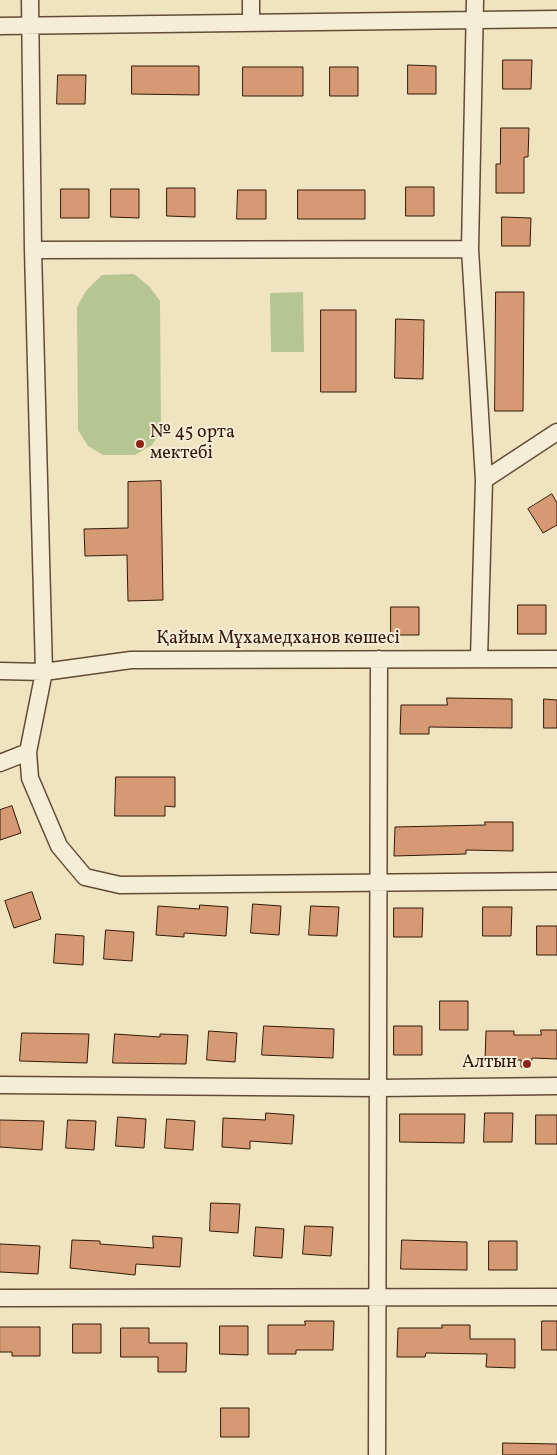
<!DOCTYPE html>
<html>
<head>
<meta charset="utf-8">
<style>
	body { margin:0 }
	canvas { display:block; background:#efe4bf }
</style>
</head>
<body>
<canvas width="557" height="1455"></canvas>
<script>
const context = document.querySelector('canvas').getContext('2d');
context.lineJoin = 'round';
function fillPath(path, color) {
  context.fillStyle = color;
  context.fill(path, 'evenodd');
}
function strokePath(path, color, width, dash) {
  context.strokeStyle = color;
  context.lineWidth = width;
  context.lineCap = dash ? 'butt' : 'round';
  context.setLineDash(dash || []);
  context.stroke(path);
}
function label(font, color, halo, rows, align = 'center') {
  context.font = font + ' Vollkorn,serif';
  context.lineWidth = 4;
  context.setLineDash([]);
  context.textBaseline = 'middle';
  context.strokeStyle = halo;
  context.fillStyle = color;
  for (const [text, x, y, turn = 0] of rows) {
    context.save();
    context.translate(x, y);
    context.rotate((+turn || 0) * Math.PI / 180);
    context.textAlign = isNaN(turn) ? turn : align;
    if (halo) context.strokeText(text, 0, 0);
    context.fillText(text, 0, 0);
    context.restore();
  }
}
fillPath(new Path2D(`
	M 134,274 L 150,287 L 160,301 L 161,431 L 152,445 L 135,455 L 103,455 L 88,446 L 78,430 L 77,307 L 86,291 L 102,275 Z
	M 303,292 L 304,352 L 271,352 L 270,293 Z`), '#b7c593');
const building = new Path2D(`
	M 503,60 L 532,60 L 531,89 L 503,89 Z
	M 408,65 L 436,66 L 436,94 L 408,94 Z
	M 132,66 L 199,66 L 199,95 L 132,94 Z
	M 243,67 L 303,67 L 303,96 L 243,96 Z
	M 330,67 L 358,67 L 358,96 L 330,96 Z
	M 58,75 L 86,75 L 85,104 L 57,104 Z
	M 501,128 L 529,128 L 528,157 L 524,157 L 524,193 L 496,193 L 496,164 L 500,164 Z
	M 406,187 L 434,187 L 434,216 L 406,216 Z
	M 167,188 L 195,188 L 195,217 L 167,216 Z
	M 61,189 L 89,189 L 89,218 L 61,218 Z
	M 111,189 L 139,189 L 139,218 L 111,217 Z
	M 238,190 L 266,190 L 266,219 L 237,219 Z
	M 298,190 L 365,190 L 365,219 L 298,219 Z
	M 502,217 L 531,218 L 530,246 L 502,246 Z
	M 496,292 L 524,292 L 523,411 L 495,411 Z
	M 321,310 L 356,310 L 356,392 L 321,392 Z
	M 396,319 L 424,320 L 423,379 L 395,378 Z
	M 161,481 L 163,600 L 128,601 L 127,555 L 85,556 L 84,529 L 128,528 L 128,482 Z
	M 552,494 L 557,503 L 557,525 L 543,533 L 528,509 Z
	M 518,605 L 546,605 L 546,634 L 518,634 Z
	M 391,607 L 419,607 L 419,635 L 391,635 Z
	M 447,698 L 512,699 L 512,728 L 429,727 L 429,734 L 400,734 L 401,705 L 447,705 Z
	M 544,699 L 557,700 L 557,728 L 544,728 Z
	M 116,777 L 175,777 L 175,807 L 165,806 L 165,816 L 115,816 Z
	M 12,806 L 21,833 L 0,840 L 0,810 Z
	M 485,822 L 513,822 L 513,851 L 466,850 L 466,854 L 394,856 L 395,827 L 485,825 Z
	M 32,892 L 41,919 L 14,928 L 5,901 Z
	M 253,904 L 281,906 L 279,935 L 251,933 Z
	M 200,905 L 228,907 L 226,936 L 184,933 L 184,937 L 156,935 L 158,906 L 199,909 Z
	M 311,906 L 339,907 L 337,936 L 309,935 Z
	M 483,907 L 512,907 L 511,936 L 483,936 Z
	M 394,908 L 423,908 L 422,937 L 394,937 Z
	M 537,926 L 557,926 L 557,955 L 537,955 Z
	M 106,930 L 134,932 L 132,961 L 104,959 Z
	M 56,934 L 84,936 L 83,965 L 54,963 Z
	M 440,1001 L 468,1001 L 468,1030 L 440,1030 Z
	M 264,1026 L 334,1029 L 333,1058 L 262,1055 Z
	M 394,1026 L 422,1026 L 422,1055 L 394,1055 Z
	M 541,1030 L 557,1030 L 557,1059 L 532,1058 L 531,1067 L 521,1067 L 521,1060 L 485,1060 L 486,1031 L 514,1031 L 514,1035 L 541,1035 Z
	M 209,1031 L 237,1033 L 235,1062 L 207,1060 Z
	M 22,1033 L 89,1034 L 87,1063 L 20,1061 Z
	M 115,1034 L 160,1037 L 160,1034 L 188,1035 L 186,1064 L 113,1063 Z
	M 266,1113 L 294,1115 L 292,1144 L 250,1141 L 250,1149 L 222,1147 L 223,1118 L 265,1120 Z
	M 485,1113 L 513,1113 L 512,1142 L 484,1142 Z
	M 400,1114 L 465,1114 L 464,1143 L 400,1142 Z
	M 536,1115 L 557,1115 L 557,1144 L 536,1144 Z
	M 118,1117 L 146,1119 L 144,1148 L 116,1146 Z
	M 167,1119 L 195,1121 L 193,1150 L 165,1148 Z
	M 0,1120 L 44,1121 L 42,1150 L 0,1147 Z
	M 68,1120 L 96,1121 L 94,1150 L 66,1148 Z
	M 211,1203 L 240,1204 L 238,1233 L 210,1231 Z
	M 305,1226 L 333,1227 L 331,1256 L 303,1254 Z
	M 256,1227 L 284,1229 L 282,1258 L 254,1256 Z
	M 153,1236 L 182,1238 L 180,1267 L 136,1264 L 135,1275 L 70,1268 L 72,1240 L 100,1241 L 100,1244 L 153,1248 Z
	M 402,1240 L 467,1242 L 467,1270 L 401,1269 Z
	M 489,1241 L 517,1241 L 517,1270 L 489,1270 Z
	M 0,1244 L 40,1246 L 38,1274 L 0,1272 Z
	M 305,1321 L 334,1321 L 333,1350 L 296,1350 L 296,1354 L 268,1354 L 268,1325 L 305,1325 Z
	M 542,1321 L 557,1321 L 557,1350 L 542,1350 Z
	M 73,1324 L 101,1324 L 101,1353 L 73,1353 Z
	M 442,1325 L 470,1325 L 470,1339 L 515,1339 L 515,1368 L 486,1367 L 487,1354 L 426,1353 L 425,1357 L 397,1357 L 398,1328 L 442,1328 Z
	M 220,1326 L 248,1326 L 248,1355 L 220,1354 Z
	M 0,1327 L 40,1327 L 40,1356 L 12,1356 L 12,1352 L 0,1352 Z
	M 121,1328 L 149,1328 L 149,1343 L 187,1343 L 186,1372 L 158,1372 L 158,1357 L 121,1357 Z
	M 221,1408 L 249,1408 L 249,1437 L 221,1437 Z
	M 503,1443 L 557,1444 L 557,1455 L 503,1455 Z`);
fillPath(building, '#d59a74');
strokePath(building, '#341908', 1);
const minor = new Path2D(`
	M 30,0 L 33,250 L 44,672 L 28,752 L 30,778 L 59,846 L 85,877 L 120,885 L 557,881
	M 251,0 L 251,23
	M 475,0 L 470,249 L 484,480
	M 0,26 L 557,19
	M 33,250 L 470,249
	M 479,659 L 484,480 L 557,432
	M 0,671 L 44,672 L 131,660 L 557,659
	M 0,763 L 28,752
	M 0,1085 L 378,1088 L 557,1086
	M 0,1298 L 557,1297
	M 377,1455 L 379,659`);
strokePath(minor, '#634c36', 19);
strokePath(minor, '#f5edd5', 16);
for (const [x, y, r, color] of [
	[140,444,5,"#8f2418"],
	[527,1064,5,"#8f2418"]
]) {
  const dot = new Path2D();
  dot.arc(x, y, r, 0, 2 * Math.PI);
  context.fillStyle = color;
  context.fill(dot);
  strokePath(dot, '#f5edd5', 2);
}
label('18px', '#341908', '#f5edd5', [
	["№ 45 орта",150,434],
	["мектебі",150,455],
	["Алтын",517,1064,"right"]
], 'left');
label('18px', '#341908', '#f5edd5', [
	["Қайым Мұхамедханов көшесі",278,640]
]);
</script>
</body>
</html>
